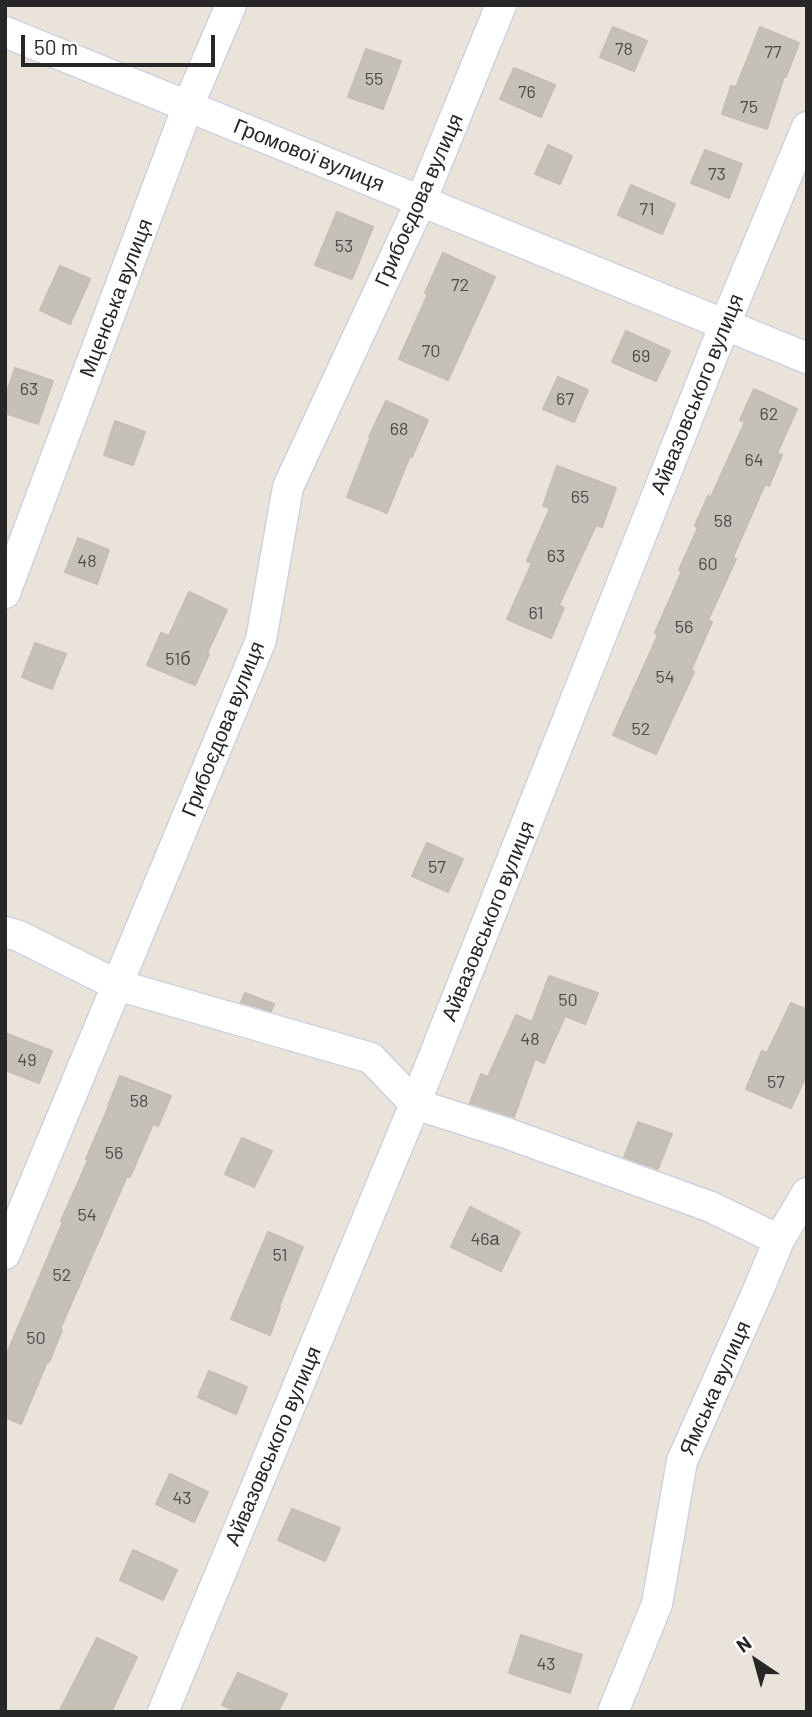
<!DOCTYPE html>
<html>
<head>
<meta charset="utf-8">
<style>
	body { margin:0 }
	#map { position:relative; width:812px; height:1717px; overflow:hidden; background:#eae3d9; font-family:Barlow,sans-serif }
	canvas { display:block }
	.frame { position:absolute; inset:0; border:7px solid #272727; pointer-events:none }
	.north { position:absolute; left:721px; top:1626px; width:70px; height:70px; -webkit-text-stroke:5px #fff; paint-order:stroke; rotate:324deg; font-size:19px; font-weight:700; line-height:28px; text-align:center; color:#272727 }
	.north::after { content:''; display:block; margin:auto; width:24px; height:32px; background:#272727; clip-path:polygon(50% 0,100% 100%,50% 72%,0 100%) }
	.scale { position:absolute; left:21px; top:35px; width:194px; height:32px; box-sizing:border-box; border:4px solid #272727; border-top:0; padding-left:9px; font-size:21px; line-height:24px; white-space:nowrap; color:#272727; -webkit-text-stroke:5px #fff; paint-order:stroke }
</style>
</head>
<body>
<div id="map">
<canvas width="812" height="1717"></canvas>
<div class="frame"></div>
<div class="north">N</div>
<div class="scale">50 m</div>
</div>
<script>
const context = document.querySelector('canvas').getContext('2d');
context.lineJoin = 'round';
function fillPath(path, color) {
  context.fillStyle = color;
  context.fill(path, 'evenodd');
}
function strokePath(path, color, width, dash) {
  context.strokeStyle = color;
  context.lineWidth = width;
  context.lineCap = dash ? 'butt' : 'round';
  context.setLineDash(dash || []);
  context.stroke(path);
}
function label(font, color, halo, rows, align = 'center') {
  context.font = font + ' Barlow,sans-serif';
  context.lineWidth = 5;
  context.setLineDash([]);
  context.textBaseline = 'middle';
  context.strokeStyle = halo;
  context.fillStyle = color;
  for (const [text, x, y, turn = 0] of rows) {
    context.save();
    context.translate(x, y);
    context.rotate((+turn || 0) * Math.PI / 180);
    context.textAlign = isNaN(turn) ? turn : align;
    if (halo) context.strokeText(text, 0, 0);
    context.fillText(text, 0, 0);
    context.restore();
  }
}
const building = new Path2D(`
	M 613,27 L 647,41 L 634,71 L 600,57 Z
	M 760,27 L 799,43 L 786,77 L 784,77 L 767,129 L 722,114 L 731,86 L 736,87 Z
	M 366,49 L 401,61 L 383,109 L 348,97 Z
	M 514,68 L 555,85 L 541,117 L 500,99 Z
	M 548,145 L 572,156 L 560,184 L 535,174 Z
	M 705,150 L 742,164 L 729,198 L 691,183 Z
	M 631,185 L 675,204 L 662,234 L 618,215 Z
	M 337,212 L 373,227 L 352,279 L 315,265 Z
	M 443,253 L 495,277 L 448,380 L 399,359 L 428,294 L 425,293 Z
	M 60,266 L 90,279 L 70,324 L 40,310 Z
	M 626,331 L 670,351 L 656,381 L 612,362 Z
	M 15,368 L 53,381 L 38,424 L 5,413 L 5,397 Z
	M 558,377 L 588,390 L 574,422 L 543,409 Z
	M 754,389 L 797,409 L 777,453 L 782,455 L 769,486 L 765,484 L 733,557 L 736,559 L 708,620 L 712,622 L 691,670 L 694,672 L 656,754 L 613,735 L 658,635 L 655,633 L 682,571 L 679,570 L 698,528 L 695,526 L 708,496 L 711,497 L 745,422 L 740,420 Z
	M 386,401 L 428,420 L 412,457 L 410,456 L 387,513 L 347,497 L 370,438 L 369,437 Z
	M 115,421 L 145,432 L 133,465 L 104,455 Z
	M 557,466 L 616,488 L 602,527 L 596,525 L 559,605 L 564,608 L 551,638 L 507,619 L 532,563 L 527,561 L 550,508 L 543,506 Z
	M 78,538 L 109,550 L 97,584 L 65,572 Z
	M 189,592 L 227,610 L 207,653 L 209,654 L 195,685 L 147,665 L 161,633 L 169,636 Z
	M 35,643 L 66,654 L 52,689 L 22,677 Z
	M 427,843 L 463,859 L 448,892 L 412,876 Z
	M 549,976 L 598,993 L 585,1024 L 565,1016 L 544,1063 L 535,1059 L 514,1117 L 470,1103 L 481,1074 L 488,1077 L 516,1015 L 532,1022 Z
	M 245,993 L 274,1004 L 271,1011 L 241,1002 Z
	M 791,1003 L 807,1010 L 807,1074 L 791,1108 L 746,1089 L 762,1051 L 767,1053 Z
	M 5,1033 L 52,1051 L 39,1083 L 5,1070 Z
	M 120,1076 L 171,1096 L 158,1126 L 153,1124 L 130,1177 L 127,1176 L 60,1329 L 62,1330 L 49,1362 L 47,1362 L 21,1424 L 5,1417 L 5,1358 L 63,1222 L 61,1221 L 88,1160 L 86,1159 L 109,1106 L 108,1106 Z
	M 638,1122 L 672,1134 L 658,1169 L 624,1157 Z
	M 242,1138 L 272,1151 L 254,1187 L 225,1174 Z
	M 470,1207 L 520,1232 L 501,1271 L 451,1247 Z
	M 268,1232 L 303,1247 L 279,1307 L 280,1308 L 270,1335 L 231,1319 Z
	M 209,1371 L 247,1387 L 236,1414 L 198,1397 Z
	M 170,1474 L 208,1492 L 194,1522 L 156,1504 Z
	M 292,1509 L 340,1528 L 325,1561 L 278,1540 Z
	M 133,1550 L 177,1570 L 163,1600 L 120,1580 Z
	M 521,1635 L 582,1655 L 570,1693 L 509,1673 Z
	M 97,1638 L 137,1657 L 111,1712 L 59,1712 Z
	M 238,1673 L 287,1694 L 278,1712 L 238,1712 L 222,1705 Z`);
fillPath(building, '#c5c0b8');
strokePath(building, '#c5bfb3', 2);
const street = new Path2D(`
	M 5,32 L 807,358
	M 5,593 L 188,106 L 231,5
	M 5,932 L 19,936 L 117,985 L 371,1058 L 415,1104 L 506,1133 L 711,1207 L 779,1240
	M 5,1254 L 261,640 L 288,487 L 421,201 L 501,5
	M 163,1712 L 415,1104 L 725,324 L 807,127
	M 613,1712 L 657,1604 L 682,1461 L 760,1286 L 779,1240 L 807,1193`);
strokePath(street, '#ced1e1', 33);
strokePath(street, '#fff', 30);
label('18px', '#4e4d4b', null, [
	["78",624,49],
	["77",773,52],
	["55",374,79],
	["76",527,92],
	["75",749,107],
	["73",717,174],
	["71",647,209],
	["53",344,246],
	["72",460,285],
	["70",431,351],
	["69",641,356],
	["63",29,389],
	["67",565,399],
	["62",769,414],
	["68",399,429],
	["64",754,460],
	["65",580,497],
	["58",723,521],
	["63",556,556],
	["48",87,561],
	["60",708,564],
	["61",536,613],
	["56",684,627],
	["51б",178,659],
	["54",665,677],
	["52",641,729],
	["57",437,867],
	["50",568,1000],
	["48",530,1039],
	["49",27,1060],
	["57",776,1082],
	["58",139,1101],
	["56",114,1153],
	["54",87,1215],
	["46а",485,1239],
	["51",280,1255],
	["52",62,1275],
	["50",36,1338],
	["43",182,1498],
	["43",546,1664]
]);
label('21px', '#272727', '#fff', [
	["Громової вулиця",309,155,22],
	["Грибоєдова вулиця",419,200,-66],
	["Мценська вулиця",116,298,-69],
	["Айвазовського вулиця",697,394,-68],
	["Грибоєдова вулиця",223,729,-68],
	["Айвазовського вулиця",488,921,-68],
	["Ямська вулиця",715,1388,-66],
	["Айвазовського вулиця",273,1446,-67]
]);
</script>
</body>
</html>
